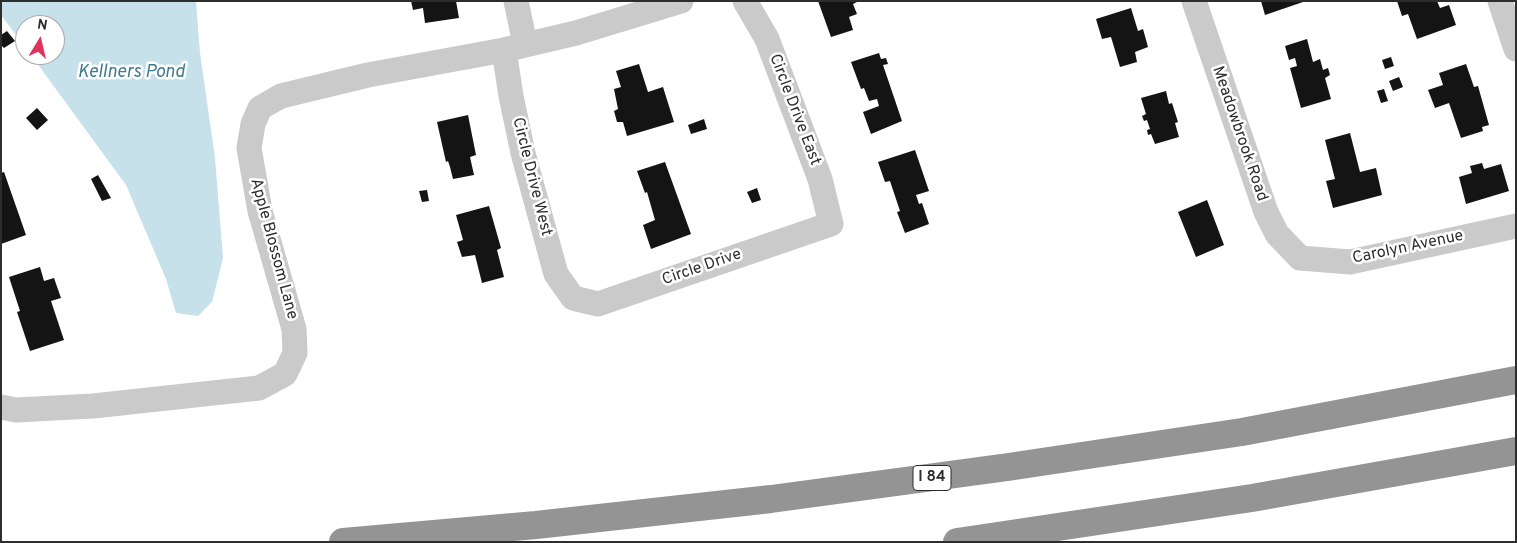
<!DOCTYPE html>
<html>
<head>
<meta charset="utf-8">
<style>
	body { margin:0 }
	#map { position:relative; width:1517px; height:543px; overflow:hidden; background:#fff; font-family:Overpass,sans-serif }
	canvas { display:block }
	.frame { position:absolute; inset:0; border:2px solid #2d2d2d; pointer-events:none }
	.north { position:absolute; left:15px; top:15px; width:50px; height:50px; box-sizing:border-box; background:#fff; border:1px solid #ababab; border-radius:50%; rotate:9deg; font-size:14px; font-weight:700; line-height:20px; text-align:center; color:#2d2d2d }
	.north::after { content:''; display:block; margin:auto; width:18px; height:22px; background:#e03359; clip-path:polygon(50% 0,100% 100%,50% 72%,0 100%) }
</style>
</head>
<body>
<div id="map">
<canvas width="1517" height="543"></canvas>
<div class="frame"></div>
<div class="north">N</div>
</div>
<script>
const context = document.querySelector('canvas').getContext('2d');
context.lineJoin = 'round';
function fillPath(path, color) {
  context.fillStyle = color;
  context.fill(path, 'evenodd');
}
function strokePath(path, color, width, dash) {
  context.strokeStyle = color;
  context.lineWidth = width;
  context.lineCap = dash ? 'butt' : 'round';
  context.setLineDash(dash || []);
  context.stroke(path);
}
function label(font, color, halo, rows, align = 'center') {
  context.font = font + ' Overpass,sans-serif';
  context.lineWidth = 5;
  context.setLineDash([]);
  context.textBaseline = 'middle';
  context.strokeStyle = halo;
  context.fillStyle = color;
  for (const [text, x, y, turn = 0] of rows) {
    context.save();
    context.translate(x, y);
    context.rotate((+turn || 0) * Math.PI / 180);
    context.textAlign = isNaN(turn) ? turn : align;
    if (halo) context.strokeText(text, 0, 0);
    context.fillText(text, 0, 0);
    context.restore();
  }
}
fillPath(new Path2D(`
	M 1,1 L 196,1 L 200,53 L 215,158 L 223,258 L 212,302 L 198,316 L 176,313 L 166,279 L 126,185 L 31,55 L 55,55 L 55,25 L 25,25 L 25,47 L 1,15 Z`), '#c7e1ea');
fillPath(new Path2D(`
	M 411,1 L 456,1 L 459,18 L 425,23 L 423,8 L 413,10 Z
	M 818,1 L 859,1 L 853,4 L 857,14 L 849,17 L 853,30 L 831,37 Z
	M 1261,1 L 1303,1 L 1303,2 L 1265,15 Z
	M 1397,1 L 1437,1 L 1440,8 L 1449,5 L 1456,25 L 1417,39 L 1408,14 L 1402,16 Z
	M 1131,8 L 1138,31 L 1143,29 L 1148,47 L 1135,52 L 1137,62 L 1120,67 L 1111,37 L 1102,39 L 1096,19 Z
	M 7,31 L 15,41 L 4,48 L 1,45 L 1,35 Z
	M 1307,39 L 1313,62 L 1320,59 L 1323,70 L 1328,68 L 1330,75 L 1325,78 L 1331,99 L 1301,108 L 1290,68 L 1297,66 L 1295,58 L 1289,60 L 1285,46 Z
	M 879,53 L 881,59 L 886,58 L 888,64 L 883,65 L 902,121 L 871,134 L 863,112 L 879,106 L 877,99 L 869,101 L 864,88 L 861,89 L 851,62 Z
	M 1391,57 L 1394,66 L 1385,69 L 1382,60 Z
	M 639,64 L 648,92 L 663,87 L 674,122 L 627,136 L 623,122 L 617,122 L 614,111 L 618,109 L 614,89 L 621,87 L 616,71 Z
	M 1466,64 L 1474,87 L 1478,86 L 1489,125 L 1482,127 L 1483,131 L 1461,138 L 1449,103 L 1435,108 L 1428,90 L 1443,85 L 1439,73 Z
	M 1399,77 L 1403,87 L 1393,91 L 1389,81 Z
	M 1384,89 L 1388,101 L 1381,103 L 1377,91 Z
	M 1166,91 L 1169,104 L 1172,103 L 1178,122 L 1175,123 L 1179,137 L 1155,144 L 1151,134 L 1148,135 L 1147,130 L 1150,129 L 1147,120 L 1144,121 L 1142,116 L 1146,114 L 1141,98 Z
	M 37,108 L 48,120 L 37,130 L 26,118 Z
	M 468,115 L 476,155 L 470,157 L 474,175 L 453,179 L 450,167 L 448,161 L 446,162 L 437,122 Z
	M 704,119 L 707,129 L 691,134 L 688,125 Z
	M 1350,133 L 1360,172 L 1376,168 L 1382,195 L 1333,208 L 1326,181 L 1335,179 L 1325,140 Z
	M 915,150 L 929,191 L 916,195 L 919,204 L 922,203 L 929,224 L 905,233 L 897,212 L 900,211 L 890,181 L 885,182 L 878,162 Z
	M 665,162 L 691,234 L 651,249 L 643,225 L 655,220 L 647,192 L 645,193 L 637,171 Z
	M 1482,163 L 1484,169 L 1501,164 L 1509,191 L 1466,204 L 1459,177 L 1472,173 L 1470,166 Z
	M 4,172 L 26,235 L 1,244 L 1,173 Z
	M 98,175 L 111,198 L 102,201 L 91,179 Z
	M 757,188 L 761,200 L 752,203 L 747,192 Z
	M 427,190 L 429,201 L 422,202 L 419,191 Z
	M 1207,200 L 1224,245 L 1196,257 L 1178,212 Z
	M 489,206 L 501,248 L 497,250 L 504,277 L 482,283 L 475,255 L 462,257 L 457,242 L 463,240 L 456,215 Z
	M 40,267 L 44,281 L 54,278 L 61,298 L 51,301 L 64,340 L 30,351 L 17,312 L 20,311 L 9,277 Z`), '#141414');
strokePath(new Path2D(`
	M 516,1 L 525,44
	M 1194,1 L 1266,212 L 1277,234 L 1300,258 L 1350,262 L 1516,226
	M 1500,1 L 1516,49
	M 504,50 L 511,96 L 523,153 L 556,274 L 573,298 L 598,304 L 831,224 L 820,179 L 767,39 L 745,1
	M 1,407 L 16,410 L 93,406 L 259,388 L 285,374 L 295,353 L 294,329 L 260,211 L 249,148 L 253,124 L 260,108 L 281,96 L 368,75 L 504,50 L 576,33 L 681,1`), '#cacaca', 25);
strokePath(new Path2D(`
	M 343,542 L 536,525 L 771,499 L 1008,467 L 1242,432 L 1516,380
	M 957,542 L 1252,498 L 1516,451`), '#949494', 28);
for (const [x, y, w] of [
	[932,478,38]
]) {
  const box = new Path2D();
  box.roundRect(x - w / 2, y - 12.5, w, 25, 4);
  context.fillStyle = '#fff';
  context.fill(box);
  strokePath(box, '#2d2d2d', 1);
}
label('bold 15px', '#2d2d2d', null, [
	["I 84",932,478]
]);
label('16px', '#2d2d2d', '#fff', [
	["Circle Drive East",794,110,69],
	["Meadowbrook Road",1239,134,71],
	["Circle Drive West",531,177,76],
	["Carolyn Avenue",1408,248,-12],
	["Apple Blossom Lane",273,249,75],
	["Circle Drive",702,268,-19]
]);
label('italic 18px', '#3e798c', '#fff', [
	["Kellners Pond",131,73]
]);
</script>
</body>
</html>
